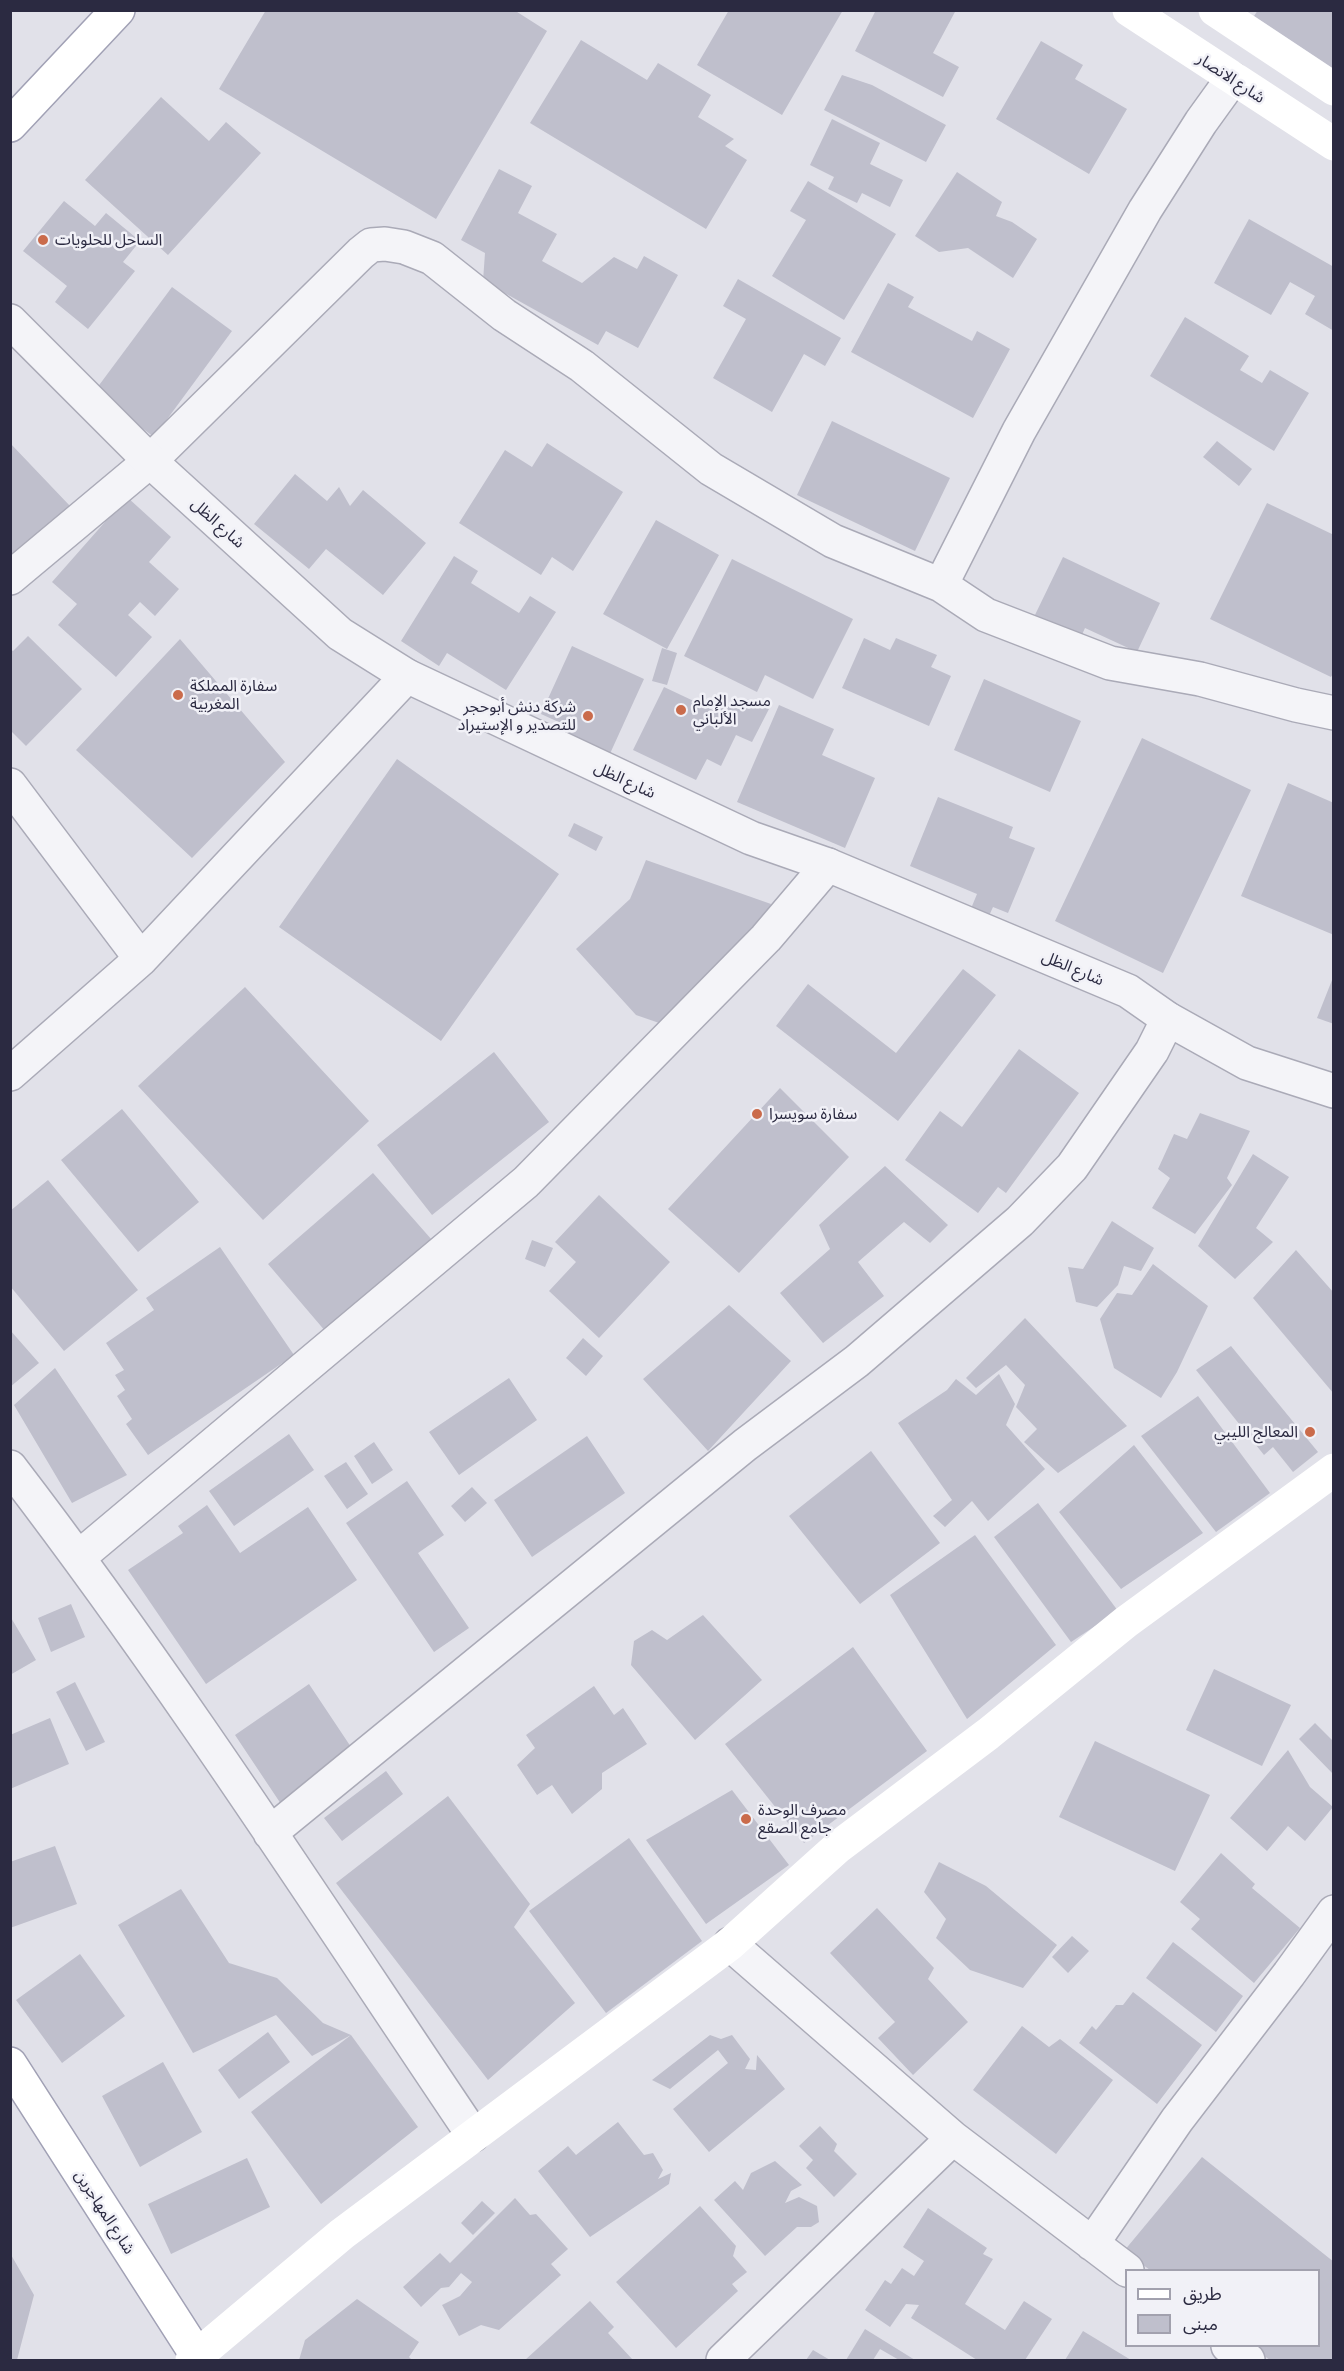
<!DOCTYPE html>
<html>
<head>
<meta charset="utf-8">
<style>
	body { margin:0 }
	#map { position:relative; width:1344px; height:2371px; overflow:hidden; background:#e1e1e9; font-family:Barlow,"Noto Sans Arabic",sans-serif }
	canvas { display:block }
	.frame { position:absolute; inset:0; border:12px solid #2b2a41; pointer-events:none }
	.legend { position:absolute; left:1125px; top:2269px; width:195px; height:78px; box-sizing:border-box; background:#f1f1f7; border:2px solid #a2a1ae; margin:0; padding:8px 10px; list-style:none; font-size:18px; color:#2b2a41 }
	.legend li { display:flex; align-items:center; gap:12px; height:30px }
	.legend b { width:30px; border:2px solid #a2a1ae }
</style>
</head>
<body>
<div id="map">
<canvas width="1344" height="2371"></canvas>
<div class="frame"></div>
<ul class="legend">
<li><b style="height:8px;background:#fff"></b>طريق</li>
<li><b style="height:16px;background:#bfbfcc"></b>مبنى</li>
</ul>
</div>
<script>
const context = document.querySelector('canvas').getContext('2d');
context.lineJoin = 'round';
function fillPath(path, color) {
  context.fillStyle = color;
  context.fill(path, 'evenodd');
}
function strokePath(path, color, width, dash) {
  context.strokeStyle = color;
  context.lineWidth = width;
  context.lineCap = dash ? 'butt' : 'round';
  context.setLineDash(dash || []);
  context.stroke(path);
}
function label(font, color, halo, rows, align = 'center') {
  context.font = font + ' Barlow,"Noto Sans Arabic",sans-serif';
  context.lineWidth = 5;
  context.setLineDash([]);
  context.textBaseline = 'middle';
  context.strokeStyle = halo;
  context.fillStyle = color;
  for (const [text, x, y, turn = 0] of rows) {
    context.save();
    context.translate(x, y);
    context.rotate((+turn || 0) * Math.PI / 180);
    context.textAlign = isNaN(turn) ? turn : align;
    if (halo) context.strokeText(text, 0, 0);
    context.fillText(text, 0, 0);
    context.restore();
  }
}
fillPath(new Path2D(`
	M 266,10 L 514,10 L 547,31 L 436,219 L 219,89 Z
	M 729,10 L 843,10 L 782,115 L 697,65 Z
	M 876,10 L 956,10 L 933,53 L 959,67 L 943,97 L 855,51 Z
	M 1258,10 L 1334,10 L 1334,69 L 1254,16 Z
	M 581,40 L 647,80 L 658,63 L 711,95 L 698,117 L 734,139 L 725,146 L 747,160 L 706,229 L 530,123 Z
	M 1041,41 L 1083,65 L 1075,79 L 1127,109 L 1089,174 L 996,119 Z
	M 842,75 L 872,85 L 946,125 L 926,162 L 824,110 Z
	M 161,97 L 209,141 L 226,122 L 261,153 L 168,255 L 85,180 Z
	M 832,119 L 880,143 L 870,164 L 903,180 L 890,207 L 862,193 L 857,203 L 828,189 L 834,177 L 810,165 Z
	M 499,169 L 532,186 L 518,213 L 557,234 L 542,261 L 582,283 L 614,257 L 637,269 L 644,256 L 678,275 L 638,348 L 606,331 L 598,345 L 483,281 L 485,253 L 461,240 Z
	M 957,172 L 1002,202 L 996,216 L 1012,222 L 1037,239 L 1013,278 L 968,248 L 939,252 L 915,236 Z
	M 808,181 L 896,234 L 844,320 L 772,276 L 806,220 L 790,211 Z
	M 64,201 L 95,226 L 106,213 L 140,241 L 123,262 L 135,271 L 88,329 L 55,302 L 67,286 L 23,251 Z
	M 1249,219 L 1334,267 L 1334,331 L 1305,314 L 1315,296 L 1290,282 L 1271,315 L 1214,283 Z
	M 738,279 L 841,338 L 825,366 L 804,354 L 772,412 L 713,378 L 746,319 L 723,306 Z
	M 888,283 L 914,297 L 908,307 L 972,341 L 977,331 L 1010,349 L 973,418 L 851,352 Z
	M 172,287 L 232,331 L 154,437 L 94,392 Z
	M 1185,317 L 1249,356 L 1240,370 L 1262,383 L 1270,370 L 1309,393 L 1274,451 L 1150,376 Z
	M 832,421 L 950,478 L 915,551 L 797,495 Z
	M 1217,441 L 1252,469 L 1239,486 L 1203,457 Z
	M 10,443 L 70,506 L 10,563 Z
	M 547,443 L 623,492 L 573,571 L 552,557 L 541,575 L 459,523 L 505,450 L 532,467 Z
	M 295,474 L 327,501 L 339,487 L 350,506 L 363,490 L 426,543 L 383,595 L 326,549 L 309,569 L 254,524 Z
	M 127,497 L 171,537 L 149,562 L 179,589 L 155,616 L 140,602 L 128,615 L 152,637 L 116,677 L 58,625 L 77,604 L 52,582 Z
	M 1267,503 L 1334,535 L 1334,672 L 1331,677 L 1210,619 Z
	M 656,520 L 719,555 L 667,649 L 603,614 Z
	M 454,556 L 478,571 L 471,583 L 519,613 L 530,596 L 556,612 L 506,690 L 447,653 L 439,666 L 401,641 Z
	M 1063,557 L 1160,603 L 1137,652 L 1085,628 L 1080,639 L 1034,617 Z
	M 732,559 L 853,619 L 813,699 L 765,675 L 757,692 L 684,656 Z
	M 28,636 L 82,689 L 26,746 L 10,730 L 10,649 L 13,651 Z
	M 864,638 L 890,650 L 896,638 L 937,655 L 931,667 L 951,676 L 929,726 L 842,688 Z
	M 180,639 L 285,762 L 192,858 L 76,750 Z
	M 572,646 L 644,679 L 608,758 L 558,735 L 563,724 L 541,714 Z
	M 662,648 L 677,653 L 667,685 L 652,681 Z
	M 984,679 L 1081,721 L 1050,792 L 954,750 Z
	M 664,687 L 717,712 L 722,701 L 742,710 L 747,699 L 769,709 L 752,742 L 736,735 L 721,766 L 707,759 L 696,780 L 633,750 Z
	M 779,705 L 834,729 L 822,755 L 875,778 L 845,848 L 737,802 Z
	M 1142,738 L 1251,790 L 1163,973 L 1055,921 Z
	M 397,759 L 559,874 L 441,1041 L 279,927 Z
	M 1288,783 L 1334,803 L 1334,935 L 1241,896 Z
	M 938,797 L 1013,827 L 1009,838 L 1035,848 L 1008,913 L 993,907 L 988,918 L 970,911 L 977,894 L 910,866 Z
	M 574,823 L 603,837 L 596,851 L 568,836 Z
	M 646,860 L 771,904 L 758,940 L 665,1025 L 636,1015 L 576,949 L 630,899 Z
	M 963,969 L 996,995 L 898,1121 L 776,1026 L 808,984 L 896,1053 Z
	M 1334,975 L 1334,1024 L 1317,1018 Z
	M 245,987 L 369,1121 L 263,1220 L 138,1086 Z
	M 1019,1049 L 1079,1093 L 1006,1193 L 998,1187 L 978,1213 L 905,1160 L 940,1111 L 962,1127 Z
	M 494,1052 L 549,1122 L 432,1215 L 377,1145 Z
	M 780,1088 L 849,1157 L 739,1273 L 668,1209 Z
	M 122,1109 L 199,1202 L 138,1252 L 61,1160 Z
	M 1200,1113 L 1250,1131 L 1227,1178 L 1232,1185 L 1195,1234 L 1152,1208 L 1170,1178 L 1158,1169 L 1174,1134 L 1187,1139 Z
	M 1253,1154 L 1289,1177 L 1256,1228 L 1273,1242 L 1235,1279 L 1198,1246 Z
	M 885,1166 L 948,1225 L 930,1243 L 904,1222 L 858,1262 L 884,1296 L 823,1343 L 780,1293 L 830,1249 L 819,1225 Z
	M 373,1173 L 432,1240 L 326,1332 L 268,1264 Z
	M 48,1180 L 138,1290 L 64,1351 L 10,1286 L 10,1211 Z
	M 599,1195 L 670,1262 L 599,1338 L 549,1291 L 576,1262 L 555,1242 Z
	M 1112,1221 L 1154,1248 L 1141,1271 L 1124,1266 L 1118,1285 L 1097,1307 L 1076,1302 L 1068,1267 L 1083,1269 Z
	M 532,1240 L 553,1248 L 545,1267 L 525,1259 Z
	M 220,1247 L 294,1355 L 148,1455 L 126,1424 L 132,1419 L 117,1396 L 125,1390 L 115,1375 L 124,1370 L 106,1343 L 154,1310 L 146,1298 Z
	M 1296,1250 L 1334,1293 L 1334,1394 L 1253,1298 Z
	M 1153,1264 L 1208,1306 L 1177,1372 L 1161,1398 L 1114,1368 L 1100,1319 L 1117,1293 L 1132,1295 Z
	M 729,1305 L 791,1361 L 708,1451 L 643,1379 Z
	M 1025,1318 L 1127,1426 L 1058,1473 L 1024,1442 L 1037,1429 L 1016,1407 L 1025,1385 L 1006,1365 L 976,1388 L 966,1378 Z
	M 10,1330 L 39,1363 L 10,1387 Z
	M 583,1338 L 603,1356 L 586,1376 L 566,1358 Z
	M 1231,1346 L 1318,1452 L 1293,1472 L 1273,1447 L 1264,1455 L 1196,1370 Z
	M 55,1368 L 127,1475 L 72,1503 L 14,1405 Z
	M 999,1374 L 1015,1404 L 1006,1425 L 1045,1469 L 988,1521 L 972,1501 L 945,1527 L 933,1516 L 952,1500 L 898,1423 L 947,1390 L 956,1379 L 976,1395 Z
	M 509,1378 L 537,1420 L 459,1475 L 429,1432 Z
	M 1198,1396 L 1270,1493 L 1216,1532 L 1141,1436 Z
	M 289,1434 L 314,1470 L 234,1526 L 209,1491 Z
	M 587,1436 L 625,1493 L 532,1557 L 494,1500 Z
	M 374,1442 L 393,1470 L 372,1484 L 354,1456 Z
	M 1134,1445 L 1203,1533 L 1121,1589 L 1059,1512 Z
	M 871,1451 L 940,1543 L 860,1604 L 789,1516 Z
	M 346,1462 L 368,1494 L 347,1509 L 324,1476 Z
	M 407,1481 L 444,1535 L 418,1553 L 469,1628 L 434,1652 L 346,1523 Z
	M 472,1487 L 487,1503 L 465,1522 L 451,1506 Z
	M 1038,1503 L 1118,1611 L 1071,1642 L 994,1537 Z
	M 207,1505 L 240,1553 L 308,1507 L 357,1580 L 206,1684 L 128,1570 L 183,1533 L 178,1526 Z
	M 975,1535 L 1056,1645 L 967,1719 L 890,1595 Z
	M 71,1604 L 85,1637 L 51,1652 L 38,1618 Z
	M 703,1615 L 762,1680 L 695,1740 L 631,1665 L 634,1641 L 652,1630 L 667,1640 Z
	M 10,1616 L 36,1660 L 10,1675 Z
	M 853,1647 L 927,1751 L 804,1843 L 725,1744 Z
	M 1214,1669 L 1291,1705 L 1262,1766 L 1186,1730 Z
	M 75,1682 L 105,1742 L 86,1751 L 56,1692 Z
	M 309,1684 L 355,1753 L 281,1804 L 235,1735 Z
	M 594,1686 L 614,1715 L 623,1708 L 647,1744 L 602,1773 L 602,1789 L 572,1814 L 552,1785 L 537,1795 L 517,1765 L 535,1748 L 526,1735 Z
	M 50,1718 L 69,1764 L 10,1789 L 10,1735 Z
	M 1315,1723 L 1334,1742 L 1334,1775 L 1299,1739 Z
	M 1095,1741 L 1210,1795 L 1175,1871 L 1059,1817 Z
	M 1288,1750 L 1310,1787 L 1333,1807 L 1305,1841 L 1288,1826 L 1267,1851 L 1230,1818 Z
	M 386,1771 L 403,1794 L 342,1841 L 324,1818 Z
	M 732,1790 L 789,1865 L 706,1924 L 646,1840 Z
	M 448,1796 L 530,1904 L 514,1927 L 575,2003 L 488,2080 L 336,1883 Z
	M 629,1838 L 702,1941 L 606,2013 L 529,1911 Z
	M 55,1846 L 77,1904 L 10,1928 L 10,1862 Z
	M 1221,1853 L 1255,1884 L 1252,1888 L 1300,1928 L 1254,1983 L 1191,1929 L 1200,1919 L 1180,1902 Z
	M 939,1862 L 986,1886 L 1057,1945 L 1023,1988 L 970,1970 L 936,1938 L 946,1919 L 924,1892 Z
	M 181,1889 L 229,1963 L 277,1978 L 323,2023 L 351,2035 L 418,2127 L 321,2204 L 251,2112 L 351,2035 L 312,2056 L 276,2015 L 193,2053 L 118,1925 Z
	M 877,1908 L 934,1968 L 928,1979 L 968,2022 L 913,2075 L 878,2038 L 895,2022 L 830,1953 Z
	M 1072,1936 L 1089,1951 L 1068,1973 L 1052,1957 Z
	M 1173,1942 L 1243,1996 L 1216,2032 L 1146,1978 Z
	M 80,1954 L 125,2016 L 62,2063 L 16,2000 Z
	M 1133,1992 L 1202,2045 L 1157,2104 L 1079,2043 L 1092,2026 L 1096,2030 L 1116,2005 L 1123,2005 Z
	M 1022,2026 L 1049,2047 L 1060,2039 L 1113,2080 L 1056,2154 L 973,2090 Z
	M 268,2032 L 290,2062 L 239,2099 L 218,2070 Z
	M 710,2035 L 721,2039 L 732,2035 L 750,2059 L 745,2069 L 756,2070 L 757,2055 L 785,2089 L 709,2152 L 673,2109 L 728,2063 L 718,2050 L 670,2089 L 652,2080 Z
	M 163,2062 L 202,2132 L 140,2167 L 102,2096 Z
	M 618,2122 L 644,2155 L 653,2153 L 663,2170 L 658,2179 L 671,2173 L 669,2184 L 590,2237 L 538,2171 L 568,2146 L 576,2155 Z
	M 820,2126 L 837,2144 L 834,2151 L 857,2174 L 834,2197 L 806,2168 L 813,2160 L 799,2146 Z
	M 1202,2157 L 1334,2262 L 1334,2360 L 1270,2360 L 1250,2346 L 1318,2346 L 1318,2270 L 1150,2270 L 1124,2251 Z
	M 247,2158 L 270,2207 L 171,2254 L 148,2204 Z
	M 775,2161 L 802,2185 L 791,2191 L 785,2203 L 799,2197 L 817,2206 L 819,2222 L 811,2227 L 797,2227 L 765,2256 L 714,2200 L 735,2181 L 743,2190 L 751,2173 Z
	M 515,2198 L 530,2215 L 536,2214 L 568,2249 L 551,2264 L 561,2275 L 499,2330 L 481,2325 L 459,2336 L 442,2305 L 460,2296 L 472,2282 L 461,2273 L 449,2287 L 441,2288 L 421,2307 L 403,2287 L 440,2253 L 450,2263 Z
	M 482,2201 L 495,2213 L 473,2235 L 461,2223 Z
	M 700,2206 L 736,2246 L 733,2256 L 747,2272 L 732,2284 L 738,2291 L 676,2348 L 616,2282 Z
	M 928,2208 L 987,2248 L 983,2254 L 993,2259 L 965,2304 L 1005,2330 L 1024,2301 L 1052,2319 L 1025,2360 L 977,2360 L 911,2318 L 919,2305 L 906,2304 L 890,2327 L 865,2310 L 885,2280 L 891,2284 L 902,2268 L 914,2276 L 924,2261 L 903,2247 Z
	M 10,2253 L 34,2295 L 17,2360 L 10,2360 Z
	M 357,2299 L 419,2342 L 409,2357 L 412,2360 L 299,2360 L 305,2340 Z
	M 590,2301 L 614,2327 L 608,2333 L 633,2360 L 525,2360 Z
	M 865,2329 L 915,2360 L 899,2360 L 880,2349 L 873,2360 L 846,2360 Z
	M 1083,2331 L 1131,2360 L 1065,2360 Z
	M 813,2350 L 830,2360 L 806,2360 Z`), '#bfbfcc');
const minor = new Path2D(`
	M 10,578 L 150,461 L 361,253 L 371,245 L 385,244 L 404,247 L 432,258 L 504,315 L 582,366 L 711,469 L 833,541 L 941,585 L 986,615 L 1110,663 L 1200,679 L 1296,705 L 1334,713
	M 941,585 L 1019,431 L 1145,210 L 1201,122 L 1232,79
	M 10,785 L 141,959
	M 10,1074 L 141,959 L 407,676
	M 10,1467 C 175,1682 322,1911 473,2135
	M 79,1557 L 526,1182 L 766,938 L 828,865
	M 270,1833 L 745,1445 L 857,1361 L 1020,1221 L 1072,1167 L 1152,1051 L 1168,1019
	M 730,1944 L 953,2138 L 1127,2270
	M 1092,2244 L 1177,2120 L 1289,1974 L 1334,1912
	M 1228,2346 L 1248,2360
	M 723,2360 L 953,2138`);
const tertiary = new Path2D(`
	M 10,321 L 150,461 L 340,634 L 407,676 L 751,838 L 828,865 L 1128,991 L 1168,1019 L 1247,1063 L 1334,1091`);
const primary = new Path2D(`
	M 10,125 L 118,10
	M 10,2064 L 200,2360`);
strokePath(minor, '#aaaab7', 36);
strokePath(tertiary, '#aaaab7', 36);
strokePath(primary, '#a1a1b5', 36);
strokePath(minor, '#f4f4f8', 33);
strokePath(tertiary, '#f4f4f8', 33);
strokePath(new Path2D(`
	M 1129,10 L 1334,144
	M 1215,10 L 1334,89
	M 192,2360 L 342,2234 L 730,1944 L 838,1847 L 988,1734 L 1126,1622 L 1334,1470`), '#fff', 33);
strokePath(primary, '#fff', 33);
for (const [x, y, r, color] of [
	[43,240,6,"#ca6b4b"],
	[178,695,6,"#ca6b4b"],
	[681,710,6,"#ca6b4b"],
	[588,716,6,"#ca6b4b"],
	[757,1114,6,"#ca6b4b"],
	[1310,1432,6,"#ca6b4b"],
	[746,1819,6,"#ca6b4b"]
]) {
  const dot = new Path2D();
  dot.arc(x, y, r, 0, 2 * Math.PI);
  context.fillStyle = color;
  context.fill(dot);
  strokePath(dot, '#f1f1f7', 2);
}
label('16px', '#2b2a41', '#f1f1f7', [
	["شارع الانصار",1231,78,33],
	["شارع الظل",218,523,42],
	["شارع الظل",625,780,25],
	["شارع الظل",1073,968,23],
	["شارع المهاجرين",105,2212,57]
]);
label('16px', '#2b2a41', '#f1f1f7', [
	["الساحل للحلويات",55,240],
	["سفارة المملكة",190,686],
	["المغربية",190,704],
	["مسجد الإمام",693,701],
	["الألباني",693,719],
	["شركة دنش أبوحجر",576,707,"right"],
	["للتصدير و الإستيراد",576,725,"right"],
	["سفارة سويسرا",769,1114],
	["المعالج الليبي",1298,1432,"right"],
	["مصرف الوحدة",758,1810],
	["جامع الصقع",758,1828]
], 'left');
</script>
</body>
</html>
